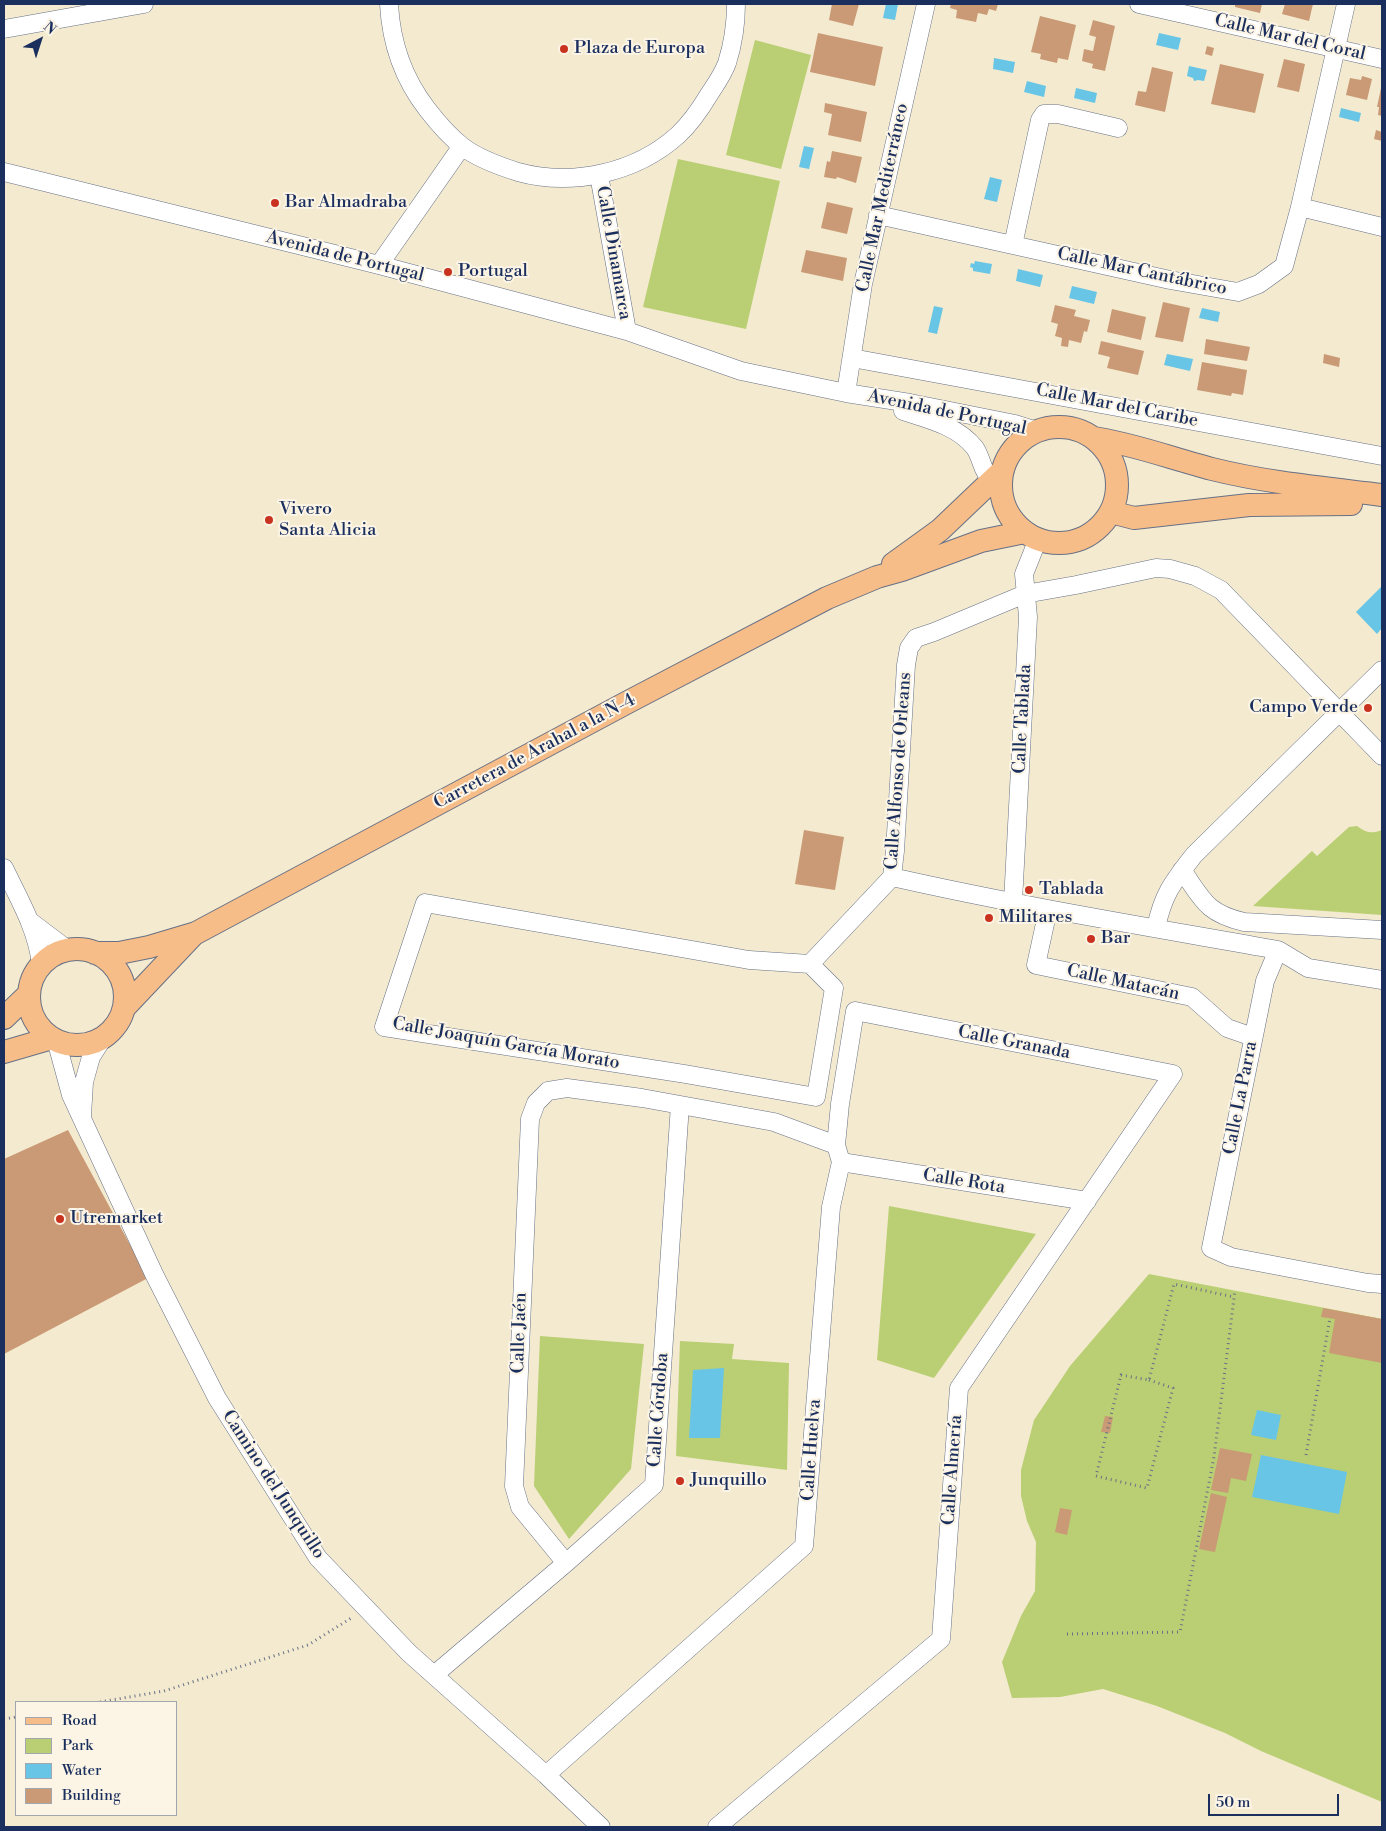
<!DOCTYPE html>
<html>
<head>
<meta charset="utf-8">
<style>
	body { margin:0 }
	#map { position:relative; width:1386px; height:1831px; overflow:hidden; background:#f3eacf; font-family:"Libre Bodoni",serif }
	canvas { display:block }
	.frame { position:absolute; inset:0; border:5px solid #1b2f5e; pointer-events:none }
	.legend { position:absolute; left:15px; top:1701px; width:162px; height:115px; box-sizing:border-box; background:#fcf5e5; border:1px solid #a2a6af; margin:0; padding:6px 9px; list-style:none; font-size:15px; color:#1b2f5e }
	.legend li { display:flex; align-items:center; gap:10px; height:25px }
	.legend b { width:25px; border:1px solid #a2a6af }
	.north { position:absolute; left:15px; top:15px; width:50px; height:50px; -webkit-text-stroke:4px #fcf5e5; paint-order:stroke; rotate:40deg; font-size:14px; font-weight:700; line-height:20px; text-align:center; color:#1b2f5e }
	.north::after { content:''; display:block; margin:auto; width:18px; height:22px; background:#1b2f5e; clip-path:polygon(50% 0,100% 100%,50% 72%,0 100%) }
	.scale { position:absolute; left:1208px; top:1794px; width:131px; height:22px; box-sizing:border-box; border:2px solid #1b2f5e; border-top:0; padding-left:6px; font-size:15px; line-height:18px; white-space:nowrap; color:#1b2f5e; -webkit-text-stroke:4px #fcf5e5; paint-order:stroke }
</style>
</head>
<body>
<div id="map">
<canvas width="1386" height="1831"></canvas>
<div class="frame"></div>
<ul class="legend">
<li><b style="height:6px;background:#f7bd88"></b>Road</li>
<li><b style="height:14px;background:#bacf73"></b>Park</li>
<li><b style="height:14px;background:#68c5e6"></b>Water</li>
<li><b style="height:14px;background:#c99a75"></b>Building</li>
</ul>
<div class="north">N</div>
<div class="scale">50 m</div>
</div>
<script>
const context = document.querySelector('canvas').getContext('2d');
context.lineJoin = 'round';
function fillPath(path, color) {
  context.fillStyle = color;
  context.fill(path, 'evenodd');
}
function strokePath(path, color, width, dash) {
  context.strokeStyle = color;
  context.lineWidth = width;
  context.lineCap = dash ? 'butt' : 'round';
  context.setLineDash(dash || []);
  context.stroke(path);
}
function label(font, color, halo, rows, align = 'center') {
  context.font = font + ' "Libre Bodoni",serif';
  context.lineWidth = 4;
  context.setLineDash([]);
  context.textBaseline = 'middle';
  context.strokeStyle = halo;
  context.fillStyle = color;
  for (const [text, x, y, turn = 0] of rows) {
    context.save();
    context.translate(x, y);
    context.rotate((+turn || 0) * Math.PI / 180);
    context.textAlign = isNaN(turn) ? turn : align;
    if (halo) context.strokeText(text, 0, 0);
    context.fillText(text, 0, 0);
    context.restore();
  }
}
fillPath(new Path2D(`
	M 755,40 L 811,55 L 781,169 L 726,155 Z
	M 678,159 L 780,181 L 746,329 L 643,307 Z
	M 1357,826 C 1366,833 1372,834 1382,830 L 1382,915 L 1253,906 L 1312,851 L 1317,856 L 1349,827 Z
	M 889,1206 L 1036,1234 L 934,1378 L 877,1360 Z
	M 1149,1274 L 1382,1319 L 1382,1802 L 1261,1751 L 1225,1733 L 1157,1706 L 1103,1689 L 1060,1697 L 1012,1698 L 1002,1662 L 1021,1616 L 1035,1591 L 1036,1542 L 1027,1521 L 1021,1496 L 1021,1470 L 1034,1420 L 1070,1366 Z
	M 540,1336 L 644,1344 L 631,1469 L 569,1539 L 534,1486 Z
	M 680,1341 L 734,1344 L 732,1359 L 789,1363 L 787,1470 L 676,1456 Z`), '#bacf73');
fillPath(new Path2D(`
	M 886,4 L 898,4 L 895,20 L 883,18 Z
	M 1159,33 L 1181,38 L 1178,50 L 1156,45 Z
	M 994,58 L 1015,62 L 1013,73 L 993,69 Z
	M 1189,66 L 1207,70 L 1204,81 L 1198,80 L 1194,81 L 1193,78 L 1187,76 Z
	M 1027,81 L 1046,86 L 1044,97 L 1024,92 Z
	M 1076,88 L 1097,93 L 1095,103 L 1074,98 Z
	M 1341,108 L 1361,113 L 1359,122 L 1339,117 Z
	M 804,146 L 814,148 L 809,169 L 799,167 Z
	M 990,177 L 1002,180 L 997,202 L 984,199 Z
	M 975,261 L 992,264 L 990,274 L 973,271 L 973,268 L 970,267 L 971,263 L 974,264 Z
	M 1018,269 L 1043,275 L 1040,287 L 1016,281 Z
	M 1072,286 L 1097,292 L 1094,304 L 1069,298 Z
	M 934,306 L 943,308 L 937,334 L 928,332 Z
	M 1202,308 L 1220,312 L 1218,322 L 1199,318 Z
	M 1167,354 L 1193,359 L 1190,371 L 1164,365 Z
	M 1382,586 L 1382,628 L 1377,634 L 1356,612 Z
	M 724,1368 L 720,1438 L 689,1438 L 693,1370 Z
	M 1257,1410 L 1281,1415 L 1276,1440 L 1251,1435 Z
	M 1261,1455 L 1347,1472 L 1339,1514 L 1252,1497 Z`), '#68c5e6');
fillPath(new Path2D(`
	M 832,4 L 859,4 L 853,26 L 829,20 Z
	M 951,4 L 998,4 L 996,11 L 989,9 L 987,15 L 978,13 L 976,22 L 956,18 L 957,10 L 950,8 Z
	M 1235,4 L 1262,4 L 1260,13 L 1235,7 Z
	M 1285,4 L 1313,4 L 1309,21 L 1282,14 Z
	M 1040,16 L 1076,25 L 1068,60 L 1058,58 L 1057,63 L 1040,59 L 1041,54 L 1031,52 Z
	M 1093,20 L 1115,26 L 1105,71 L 1092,68 L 1093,64 L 1082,61 L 1084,49 L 1093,51 L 1096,37 L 1089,35 Z
	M 818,33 L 883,47 L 875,86 L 810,72 Z
	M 1207,46 L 1214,48 L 1212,56 L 1205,54 Z
	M 1284,59 L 1305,64 L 1299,92 L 1277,87 Z
	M 1220,64 L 1264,74 L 1255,113 L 1211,104 Z
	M 1152,67 L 1173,72 L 1165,112 L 1135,105 L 1138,91 L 1146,92 Z
	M 1362,76 L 1372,79 L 1367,100 L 1346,95 L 1350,78 L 1361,80 Z
	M 1381,88 L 1382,88 L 1382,116 L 1378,115 L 1379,107 L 1377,107 Z
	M 825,103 L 867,112 L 861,142 L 828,135 L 832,114 L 824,112 Z
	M 1376,130 L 1382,132 L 1382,141 L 1374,139 Z
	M 832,151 L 862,157 L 856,183 L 837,177 L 836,179 L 824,177 L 827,161 L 830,162 Z
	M 827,202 L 853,208 L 847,234 L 821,228 Z
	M 806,250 L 847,258 L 843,281 L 801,272 Z
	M 1163,302 L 1190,308 L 1183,342 L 1155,337 Z
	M 1055,305 L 1076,310 L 1074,316 L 1090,320 L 1087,332 L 1084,331 L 1081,343 L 1069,340 L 1068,347 L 1061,346 L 1062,338 L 1055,336 L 1058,324 L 1051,322 Z
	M 1112,309 L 1146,317 L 1141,340 L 1107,332 Z
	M 1206,339 L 1250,347 L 1247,361 L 1204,354 Z
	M 1101,341 L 1144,351 L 1138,375 L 1107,368 L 1110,357 L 1098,354 Z
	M 1324,354 L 1340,358 L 1339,367 L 1323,363 Z
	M 1202,362 L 1247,370 L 1243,395 L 1232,393 L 1231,396 L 1197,390 Z
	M 804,830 L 844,837 L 835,890 L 795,884 Z
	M 68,1130 L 148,1278 L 4,1354 L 4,1159 Z
	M 1323,1308 L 1382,1319 L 1382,1363 L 1329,1353 L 1335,1319 L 1321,1317 Z
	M 1105,1416 L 1113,1417 L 1110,1433 L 1101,1432 Z
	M 1220,1448 L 1252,1454 L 1246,1481 L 1231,1478 L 1228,1493 L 1211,1490 Z
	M 1211,1493 L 1227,1497 L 1215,1552 L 1199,1549 Z
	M 1060,1508 L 1072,1510 L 1067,1535 L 1055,1532 Z`), '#c99a75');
const minor = new Path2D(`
	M 389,4 C 391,42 403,78 427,109 C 437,122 450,137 463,147 C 479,159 499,166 518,172 C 572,187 636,173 678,135 C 691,123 701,108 710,93 C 716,84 723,74 727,63 C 733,44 736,24 736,4
	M 1139,4 L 1382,59
	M 4,29 L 144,4
	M 4,172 L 379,265 L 627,331 L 741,371 L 846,393 L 910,403 L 1015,424 L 1037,431
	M 599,175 L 627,331
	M 1300,207 L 1382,227
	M 878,215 L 1170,280 L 1238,292 L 1259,284 L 1284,266 L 1300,207 L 1346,4
	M 1013,245 L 1040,120 L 1044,114 L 1058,114 L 1118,128
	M 379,265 L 462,146
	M 852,358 L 1382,456
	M 846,393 L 863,284 L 926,4
	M 903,411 C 928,419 958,426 975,448 C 979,454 981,462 984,469 C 988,478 994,484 1002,490
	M 4,868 C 19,899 37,929 41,964
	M 1182,870 C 1203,900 1206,913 1244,922 L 1382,930
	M 892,877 C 1020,906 1149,927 1278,950 L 1308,968 L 1382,980
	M 1013,902 L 1028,617 L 1024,574 L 1038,539
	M 425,903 L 749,960 L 810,964 L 834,988 L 816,1097 L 685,1074 L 384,1027 Z
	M 1048,910 L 1036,965 L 1192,997 L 1227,1028 L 1253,1037
	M 31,922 L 68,950
	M 1156,928 C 1163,894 1173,882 1194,855 L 1382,670
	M 1278,950 L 1265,981 L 1211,1248 L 1231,1257 L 1368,1283 L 1382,1284
	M 810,964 L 892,877 L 895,851 L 906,665 L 909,648 L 916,638 L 934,632 L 1025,594 L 1076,585 L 1156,568 L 1170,569 L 1195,576 L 1221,590 L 1382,756
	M 56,1040 L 71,1095 L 154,1274 L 217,1398 L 318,1558 L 409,1653 L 546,1775 L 601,1827
	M 82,1116 L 84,1082 L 91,1057 L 103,1038
	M 841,1162 L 1087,1201
	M 566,1563 L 520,1507 L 514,1486 L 530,1119 L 536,1103 L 548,1091 L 567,1088 L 642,1098 L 774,1122 L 836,1145
	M 434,1675 L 566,1563 L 654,1485 L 680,1105
	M 546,1775 L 804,1546 L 831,1207 L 841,1162 L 836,1145 L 840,1104 L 855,1011 L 1173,1074 L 959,1388 L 941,1639 L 717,1827`);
const major = new Path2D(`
	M1001 485a58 58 0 1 1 116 0a58 58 0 1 1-116 0Z
	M 1094,438 C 1134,444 1173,459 1212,469 C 1268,483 1325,488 1382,495
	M 1111,512 L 1134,518 L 1249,505 L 1351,504
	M 893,564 L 940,530 L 1003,470
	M29 997a48 48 0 1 1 96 0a48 48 0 1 1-96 0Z
	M 95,953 L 119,953 L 149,947 L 196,933 L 628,702 L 827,598 L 877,577 L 902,570 L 981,541 L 1025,532
	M 124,1008 L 194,934
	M 4,1018 L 29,994
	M 4,1052 L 52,1038`);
strokePath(minor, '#677086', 19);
strokePath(major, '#677086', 24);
strokePath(new Path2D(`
	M 1149,1380 L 1173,1388 L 1147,1488 L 1096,1476 L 1121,1375 L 1149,1380 L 1174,1284 L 1234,1297
	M 1306,1455 L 1330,1318
	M 1067,1634 L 1180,1632 L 1214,1457 L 1235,1290
	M 100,1702 L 164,1691 L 308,1645 L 353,1617
	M 4,1719 L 16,1717`), '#677086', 3, [1, 4]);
strokePath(minor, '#fff', 18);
strokePath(major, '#f7bd88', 22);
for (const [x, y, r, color] of [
	[564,49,5,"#c8321e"],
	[275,203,5,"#c8321e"],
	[448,272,5,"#c8321e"],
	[269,520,5,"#c8321e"],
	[1368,708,5,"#c8321e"],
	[1029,890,5,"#c8321e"],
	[989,918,5,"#c8321e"],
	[1091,939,5,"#c8321e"],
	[60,1219,5,"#c8321e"],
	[680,1481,5,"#c8321e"]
]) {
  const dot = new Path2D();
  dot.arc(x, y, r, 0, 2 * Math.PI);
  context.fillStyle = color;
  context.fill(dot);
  strokePath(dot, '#fcf5e5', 2);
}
label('18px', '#1b2f5e', '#fcf5e5', [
	["Calle Mar del Coral",1290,38,13],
	["Calle Mar Mediterráneo",883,198,-78],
	["Calle Dinamarca",613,253,80],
	["Avenida de Portugal",345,257,14],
	["Calle Mar Cantábrico",1142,272,12],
	["Calle Mar del Caribe",1117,406,11],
	["Avenida de Portugal",947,413,12],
	["Calle Tablada",1023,719,-87],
	["Carretera de Arahal a la N-4",535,752,-28],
	["Calle Alfonso de Orleans",899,771,-86],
	["Calle Matacán",1123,983,12],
	["Calle Granada",1014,1043,11],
	["Calle Joaquín García Morato",506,1044,10],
	["Calle La Parra",1241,1098,-79],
	["Calle Rota",964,1182,9],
	["Calle Jaén",520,1333,-88],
	["Calle Córdoba",659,1410,-86],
	["Calle Huelva",812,1450,-86],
	["Calle Almería",953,1470,-86],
	["Camino del Junquillo",273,1485,57]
]);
label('18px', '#1b2f5e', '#fcf5e5', [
	["Plaza de Europa",574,49],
	["Bar Almadraba",285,203],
	["Portugal",458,272],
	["Vivero",279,510],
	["Santa Alicia",279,531],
	["Campo Verde",1358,708,"right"],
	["Tablada",1039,890],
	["Militares",999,918],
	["Bar",1101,939],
	["Utremarket",70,1219],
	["Junquillo",690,1481]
], 'left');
</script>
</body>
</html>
